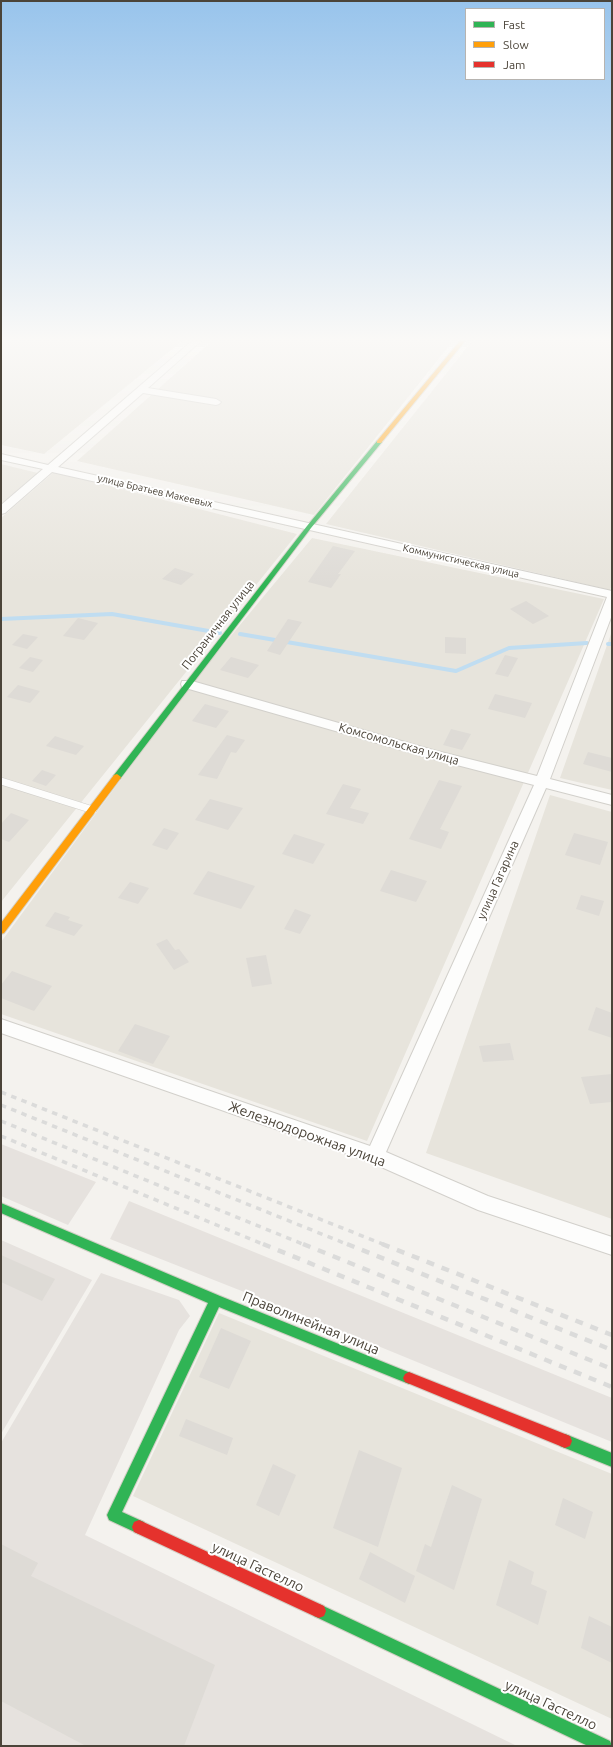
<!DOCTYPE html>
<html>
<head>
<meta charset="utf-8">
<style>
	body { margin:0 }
	#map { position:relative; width:613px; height:1747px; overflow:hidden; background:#f4f2ee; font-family:Ubuntu,sans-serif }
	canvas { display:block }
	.frame { position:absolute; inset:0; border:2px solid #4b4439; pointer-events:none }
	.legend { position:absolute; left:465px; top:8px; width:140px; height:72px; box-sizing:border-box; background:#fff; border:1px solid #b7b4b0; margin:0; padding:5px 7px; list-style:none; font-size:12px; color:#4b4439 }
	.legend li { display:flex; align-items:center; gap:8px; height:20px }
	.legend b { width:20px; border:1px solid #b7b4b0 }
</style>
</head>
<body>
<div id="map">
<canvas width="613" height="1747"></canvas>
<div class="frame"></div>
<ul class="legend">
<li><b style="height:5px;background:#30b455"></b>Fast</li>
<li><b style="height:5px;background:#ff9f0a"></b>Slow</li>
<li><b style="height:5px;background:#e5322d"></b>Jam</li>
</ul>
</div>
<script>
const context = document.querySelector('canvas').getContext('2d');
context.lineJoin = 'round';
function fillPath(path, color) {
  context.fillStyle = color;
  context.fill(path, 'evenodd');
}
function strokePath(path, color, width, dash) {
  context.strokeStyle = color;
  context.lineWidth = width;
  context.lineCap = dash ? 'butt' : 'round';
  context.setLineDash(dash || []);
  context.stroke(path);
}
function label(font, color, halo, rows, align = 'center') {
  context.font = font + ' Ubuntu,sans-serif';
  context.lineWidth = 4;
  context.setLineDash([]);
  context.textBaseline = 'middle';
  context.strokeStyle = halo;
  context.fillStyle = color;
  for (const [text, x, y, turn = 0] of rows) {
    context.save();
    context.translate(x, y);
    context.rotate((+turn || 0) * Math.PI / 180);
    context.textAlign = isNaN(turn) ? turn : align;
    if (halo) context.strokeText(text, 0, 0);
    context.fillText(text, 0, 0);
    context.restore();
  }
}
fillPath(new Path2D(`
	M 1,341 L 182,341 L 44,454 L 1,445 Z
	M 212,341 L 453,341 L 314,515 L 77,461 Z
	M 472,341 L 612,341 L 612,585 L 610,590 L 326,524 Z
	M 1,464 L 38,473 L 1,504 Z
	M 54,472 L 297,534 L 1,902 L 1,518 Z
	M 312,538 L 604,599 L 367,1141 L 1,1014 L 1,942 L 196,678 Z
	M 612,631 L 612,790 L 560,778 Z
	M 550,795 L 612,812 L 612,1219 L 426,1153 Z
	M 219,1313 L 612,1474 L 612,1719 L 133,1496 Z`), '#e7e4dc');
fillPath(new Path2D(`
	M 1,1144 L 96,1182 L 68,1225 L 1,1196 Z
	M 129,1201 L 612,1398 L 612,1442 L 300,1314 L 110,1239 Z
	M 1,1240 L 92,1280 L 1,1434 Z
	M 101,1273 L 179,1300 L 190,1316 L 179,1330 L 85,1535 L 517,1746 L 1,1746 L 1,1443 Z`), '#e6e2de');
strokePath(new Path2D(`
	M 1,619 L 112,614 L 220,633
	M 240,634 L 456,671 L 509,648 L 587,643
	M 608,644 L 612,644`), '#c0ddf1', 4);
fillPath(new Path2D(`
	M 333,546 L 355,551 L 338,574 L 341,574 L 331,588 L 308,582 Z
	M 175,568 L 194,574 L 181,585 L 162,579 Z
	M 526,601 L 549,616 L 533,624 L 510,609 Z
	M 78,618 L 98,623 L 84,640 L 63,636 Z
	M 288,619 L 302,622 L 280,655 L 267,651 Z
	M 23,634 L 38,637 L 27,649 L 12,645 Z
	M 445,637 L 466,638 L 466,654 L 445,653 Z
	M 505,655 L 518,658 L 508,677 L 495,674 Z
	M 30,657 L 43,660 L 33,672 L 19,668 Z
	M 231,657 L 259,665 L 248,678 L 220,670 Z
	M 18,685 L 40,691 L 30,703 L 7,697 Z
	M 495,694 L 532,703 L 525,718 L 488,709 Z
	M 205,704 L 229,711 L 216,728 L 192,721 Z
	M 451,729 L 471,734 L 462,750 L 443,745 Z
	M 227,735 L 245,740 L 236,753 L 231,752 L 217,779 L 198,775 Z
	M 55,736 L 84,746 L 76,755 L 46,746 Z
	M 588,752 L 612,758 L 612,772 L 583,764 Z
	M 42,770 L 56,775 L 46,786 L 32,781 Z
	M 439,780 L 462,786 L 440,829 L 449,832 L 441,849 L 409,839 Z
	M 343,784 L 361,789 L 350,808 L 369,813 L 363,824 L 326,814 Z
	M 210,799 L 243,808 L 228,830 L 195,820 Z
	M 11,813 L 29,820 L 9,842 L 1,839 L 1,824 Z
	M 164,828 L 179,833 L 167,850 L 152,845 Z
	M 574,833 L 608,842 L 600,865 L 565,855 Z
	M 294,834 L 325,844 L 313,864 L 282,854 Z
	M 391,870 L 427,881 L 416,902 L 380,891 Z
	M 208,871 L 255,886 L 241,909 L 193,894 Z
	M 130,882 L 149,888 L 138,904 L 118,898 Z
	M 581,895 L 604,901 L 599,916 L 576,909 Z
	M 295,909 L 311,915 L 300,934 L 284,929 Z
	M 55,912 L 70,917 L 68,920 L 83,925 L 74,936 L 45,926 Z
	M 167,939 L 175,950 L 179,949 L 189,962 L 174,970 L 156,944 Z
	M 266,955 L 272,984 L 252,987 L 246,958 Z
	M 12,971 L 52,986 L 34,1011 L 1,998 L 1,985 Z
	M 596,1007 L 612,1013 L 612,1038 L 588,1030 Z
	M 135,1024 L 170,1036 L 153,1064 L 118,1051 Z
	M 510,1043 L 514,1060 L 483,1062 L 479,1046 Z
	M 612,1074 L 612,1102 L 590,1104 L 581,1077 Z
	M 1,1255 L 55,1279 L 42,1301 L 1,1282 Z
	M 221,1328 L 251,1341 L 229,1389 L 199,1377 Z
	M 186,1419 L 233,1438 L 227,1455 L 179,1436 Z
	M 359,1450 L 402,1468 L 378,1547 L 333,1528 Z
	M 273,1464 L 296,1475 L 279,1516 L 256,1505 Z
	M 452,1485 L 482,1499 L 454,1590 L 416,1571 L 425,1544 L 431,1547 Z
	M 563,1498 L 593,1512 L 585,1539 L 555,1525 Z
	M 1,1544 L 38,1563 L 31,1576 L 215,1665 L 184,1746 L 86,1746 L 1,1701 Z
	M 370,1552 L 415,1576 L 405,1603 L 359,1579 Z
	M 509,1560 L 534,1572 L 531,1584 L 547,1591 L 538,1625 L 496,1605 Z
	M 589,1616 L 612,1627 L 612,1663 L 581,1648 Z`), '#dedbd6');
const lane = new Path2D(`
	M 1,781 L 93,810`);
const street = new Path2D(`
	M 192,341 L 201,341 L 148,388 L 216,399 L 221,402 L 219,404 L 216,405 L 143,393 L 58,467 L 612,591 L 612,615 L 550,779 L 612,795 L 612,805 L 546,788 L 386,1152 L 488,1196 L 612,1237 L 612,1255 L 478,1210 L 370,1162 L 1,1033 L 1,1019 L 370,1146 L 534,785 L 426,757 L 182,687 L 181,684 L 182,681 L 192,681 L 433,750 L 537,776 L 607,597 L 52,472 L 5,513 L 1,514 L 1,505 L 43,469 L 1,460 L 1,454 L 48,465 Z`);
const fast = new Path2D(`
	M 377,441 L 382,442 L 311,528 L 120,779 L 114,779 L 113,777 L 114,775 L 307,526 Z
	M 1,1203 L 220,1296 L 413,1374 L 415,1378 L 413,1382 L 409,1384 L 219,1307 L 122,1512 L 144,1522 L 146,1527 L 144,1532 L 139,1534 L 109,1520 L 107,1515 L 208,1303 L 1,1213 Z
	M 565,1434 L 612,1453 L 612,1467 L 560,1446 L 558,1441 L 560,1436 Z
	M 319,1604 L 610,1741 L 612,1746 L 588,1746 L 314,1616 L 312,1611 L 314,1606 Z`);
const slow = new Path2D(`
	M 460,341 L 465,341 L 381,443 L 377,443 L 377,441 Z
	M 117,774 L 121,777 L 120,779 L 4,933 L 1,934 L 1,923 L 114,775 Z`);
const jam = new Path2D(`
	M 409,1372 L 570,1436 L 572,1441 L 570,1446 L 565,1448 L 405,1382 L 403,1378 L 405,1374 Z
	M 139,1520 L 324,1606 L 326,1611 L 324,1616 L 319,1618 L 314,1616 L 134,1532 L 132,1527 L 134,1522 Z`);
strokePath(lane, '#d2d0cb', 8);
strokePath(street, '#d2d0cb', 2);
strokePath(fast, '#d3cfc5', 2);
strokePath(slow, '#d3cfc5', 2);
strokePath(jam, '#d3cfc5', 2);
strokePath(lane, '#fdfdfc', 7);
fillPath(street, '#fdfdfc');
fillPath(fast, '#30b455');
fillPath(slow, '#ff9f0a');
fillPath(jam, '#e5322d');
strokePath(new Path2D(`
	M 1,1092 L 385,1245
	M 1,1105 L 349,1245
	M 1,1121 L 305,1245
	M 1,1136 L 265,1245`), '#dbdbda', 3.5, [5.5, 5.5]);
strokePath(new Path2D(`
	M 263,1244 L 612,1387
	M 303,1244 L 612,1369
	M 347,1244 L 612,1350
	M 382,1244 L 612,1335`), '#dbdbda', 4.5, [8, 8]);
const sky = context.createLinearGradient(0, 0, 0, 585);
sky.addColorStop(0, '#98c4ec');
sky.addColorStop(0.58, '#faf9f7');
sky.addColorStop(1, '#faf9f700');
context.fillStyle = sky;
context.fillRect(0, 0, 613, 585);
label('10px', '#4b4439', '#fff', [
	["улица Братьев Макеевых",155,491,13],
	["Коммунистическая улица",461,561,13]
]);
label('12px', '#4b4439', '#fff', [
	["Пограничная улица",218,625,-52],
	["Комсомольская улица",399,744,16],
	["улица Гагарина",498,880,-66]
]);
label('14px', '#4b4439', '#fff', [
	["Железнодорожная улица",307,1134,20],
	["Праволинейная улица",311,1323,22],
	["улица Гастелло",258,1567,25],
	["улица Гастелло",551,1705,25]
]);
</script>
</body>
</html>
